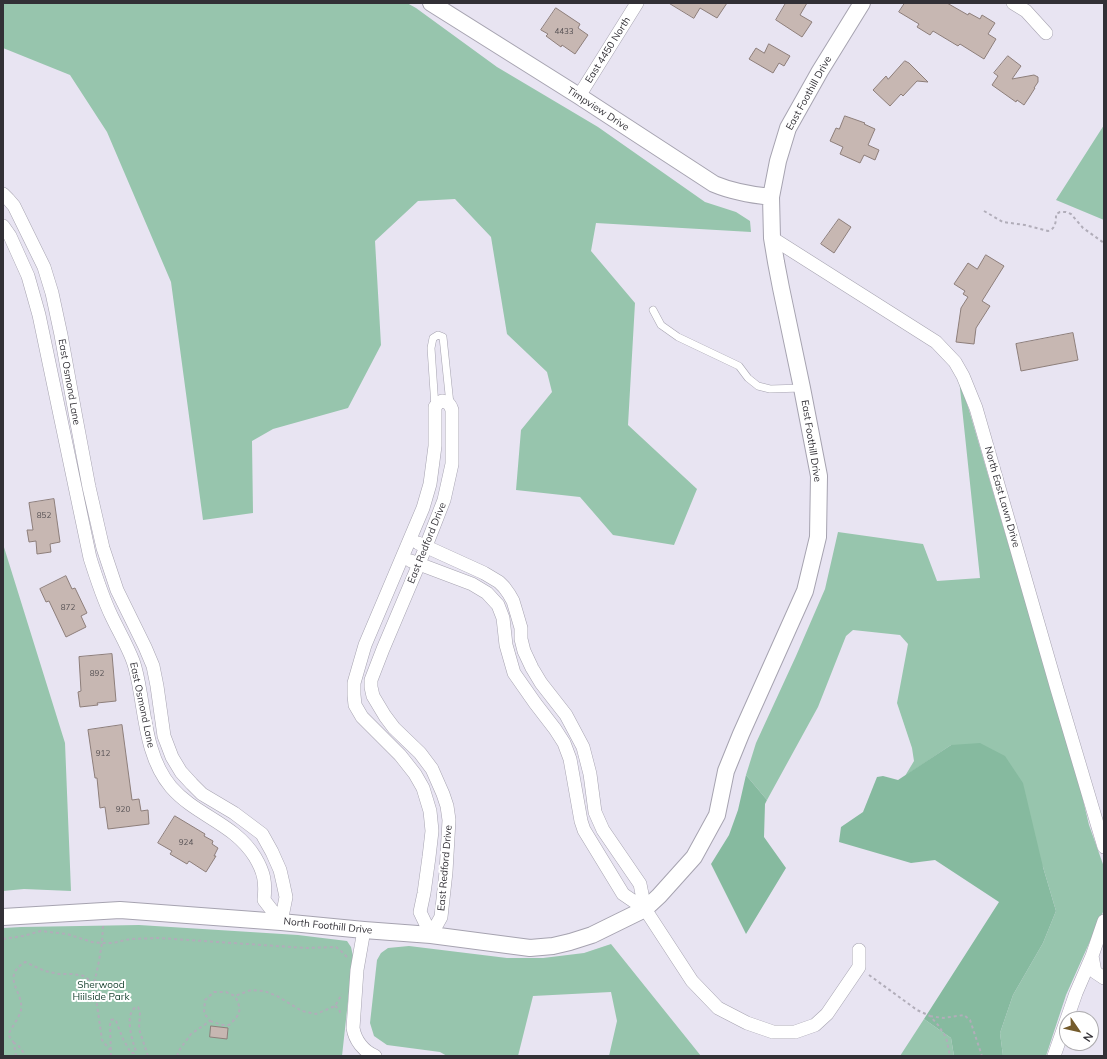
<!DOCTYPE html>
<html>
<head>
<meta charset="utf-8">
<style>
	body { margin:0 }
	#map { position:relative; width:1107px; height:1059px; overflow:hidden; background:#e8e4f2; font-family:Mulish,sans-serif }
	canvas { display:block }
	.frame { position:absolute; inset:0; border:4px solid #323036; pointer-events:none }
	.north { position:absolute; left:1059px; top:1011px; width:40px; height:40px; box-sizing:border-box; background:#fff; border:1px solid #adacaf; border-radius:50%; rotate:124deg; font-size:11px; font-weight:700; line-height:16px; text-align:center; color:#323036 }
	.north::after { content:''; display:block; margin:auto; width:14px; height:18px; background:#745b2c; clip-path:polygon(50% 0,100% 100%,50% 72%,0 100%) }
</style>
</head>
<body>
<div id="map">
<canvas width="1107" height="1059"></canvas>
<div class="frame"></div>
<div class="north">N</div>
</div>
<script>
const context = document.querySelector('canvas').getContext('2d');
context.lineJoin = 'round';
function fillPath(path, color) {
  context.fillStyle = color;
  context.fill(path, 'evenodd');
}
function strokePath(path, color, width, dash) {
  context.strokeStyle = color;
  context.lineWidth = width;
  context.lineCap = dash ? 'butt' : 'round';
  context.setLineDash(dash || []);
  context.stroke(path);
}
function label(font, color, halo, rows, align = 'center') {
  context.font = font + ' Mulish,sans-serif';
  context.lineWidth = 4;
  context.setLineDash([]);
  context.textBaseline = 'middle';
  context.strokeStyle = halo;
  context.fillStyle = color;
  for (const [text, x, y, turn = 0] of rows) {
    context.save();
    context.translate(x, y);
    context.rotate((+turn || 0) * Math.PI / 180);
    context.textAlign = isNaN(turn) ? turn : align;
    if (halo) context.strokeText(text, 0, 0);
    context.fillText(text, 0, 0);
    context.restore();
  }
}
fillPath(new Path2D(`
	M 3,3 L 407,3 L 416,8 L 497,67 L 598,127 L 705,202 L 736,212 L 750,221 L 751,232 L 596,223 L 591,251 L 635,303 L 628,425 L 697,489 L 674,545 L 613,535 L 580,497 L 516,490 L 521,430 L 552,392 L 547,372 L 507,334 L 491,237 L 455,199 L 418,201 L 375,241 L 381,345 L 348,408 L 273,429 L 252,441 L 253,513 L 203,520 L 171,282 L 107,132 L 70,75 L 3,48 Z
	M 1104,125 L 1104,220 L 1056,200 Z
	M 959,379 L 969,410 L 1000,516 L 1075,766 L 1089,825 L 1104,867 L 1103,912 L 1066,995 L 1046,1056 L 1003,1056 L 1000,1033 L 1013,995 L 1043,943 L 1056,911 L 1043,867 L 951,745 L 905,776 L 914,761 L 912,748 L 897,703 L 908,644 L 900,635 L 853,630 L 846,636 L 818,707 L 767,800 L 746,775 L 756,743 L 796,656 L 825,589 L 838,532 L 923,544 L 937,581 L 980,578 Z
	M 3,544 L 65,743 L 71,891 L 24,889 L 3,891 Z
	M 139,925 L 298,935 L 347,941 L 351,947 L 353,956 L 342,1056 L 3,1056 L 3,928 L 21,927 Z
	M 611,944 L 701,1056 L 609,1056 L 617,1021 L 611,992 L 533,996 L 518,1056 L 447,1056 L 440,1052 L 387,1045 L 374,1036 L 370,1023 L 377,960 L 381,953 L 388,948 L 409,946 L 507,958 L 543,958 L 584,953 Z
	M 924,1019 L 951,1038 L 954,1056 L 900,1056 Z`), '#97c5ad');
fillPath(new Path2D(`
	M 980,743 L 1005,756 L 1023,783 L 1043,867 L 1056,911 L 1043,943 L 1013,995 L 1000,1033 L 1003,1056 L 954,1056 L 951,1038 L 924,1019 L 999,902 L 935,860 L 911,863 L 839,842 L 841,827 L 863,812 L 877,777 L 883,776 L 898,780 L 951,745 Z
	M 746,775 L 767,800 L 765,804 L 764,837 L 786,868 L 746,934 L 711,864 L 729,835 L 738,810 Z`), '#86ba9f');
const building = new Path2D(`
	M 669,3 L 727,3 L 717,18 L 700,8 L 694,18 Z
	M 786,3 L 807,3 L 800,15 L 812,22 L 802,37 L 776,20 Z
	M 905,3 L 947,3 L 968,15 L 969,13 L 980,19 L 982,15 L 995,23 L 988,34 L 996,39 L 984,59 L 960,44 L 958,46 L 933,31 L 930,35 L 917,27 L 919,24 L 899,12 Z
	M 556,8 L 580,24 L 578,28 L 588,35 L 575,54 L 562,45 L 561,47 L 546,36 L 548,34 L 541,30 Z
	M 769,44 L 790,56 L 784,66 L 779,63 L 773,73 L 749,59 L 756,48 L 764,53 Z
	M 1008,56 L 1021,66 L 1012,79 L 1034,75 L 1038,77 L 1038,82 L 1034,88 L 1035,88 L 1030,96 L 1024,105 L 1017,100 L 1016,102 L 992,85 L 998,76 L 994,73 Z
	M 905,61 L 909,63 L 928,82 L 917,81 L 903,96 L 901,94 L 890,106 L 873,90 L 886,76 L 888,79 Z
	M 845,116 L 865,123 L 864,124 L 875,129 L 868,145 L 879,150 L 875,160 L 864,155 L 860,163 L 840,154 L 843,147 L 830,141 L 836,128 L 839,129 Z
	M 839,219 L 851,227 L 834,253 L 821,244 Z
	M 986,255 L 1004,266 L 982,301 L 990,306 L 976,328 L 974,344 L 956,342 L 961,308 L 968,297 L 963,294 L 965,291 L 954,284 L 968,263 L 977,269 Z
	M 1073,333 L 1078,360 L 1021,371 L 1016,344 Z
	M 54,499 L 60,542 L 50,544 L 51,552 L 37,554 L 36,541 L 29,542 L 27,530 L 33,530 L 29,503 Z
	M 66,576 L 72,589 L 75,588 L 87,613 L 81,616 L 86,627 L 66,637 L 49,601 L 46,602 L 40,589 Z
	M 112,654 L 116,701 L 97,703 L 98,705 L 80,707 L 78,692 L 81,691 L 79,657 Z
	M 122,725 L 132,800 L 139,799 L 141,811 L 148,810 L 149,824 L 108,829 L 105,807 L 100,808 L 97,778 L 95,778 L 88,730 Z
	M 175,816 L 205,834 L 204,836 L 213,841 L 212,844 L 218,848 L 214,856 L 216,856 L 206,872 L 189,861 L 187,864 L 170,854 L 172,851 L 158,843 Z
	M 211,1026 L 228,1028 L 227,1039 L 210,1037 Z`);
fillPath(building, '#c7b7b2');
strokePath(building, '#8d7e7a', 1);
const service = new Path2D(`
	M 653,310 L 661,325 L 678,337 L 739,366 L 748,378 L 758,386 L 770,389 L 802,388
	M 435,407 L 431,348 L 433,338 L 438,335 L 443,337 L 450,404`);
const minor = new Path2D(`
	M 1013,3 L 1026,11 L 1046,33
	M 579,96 L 637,3
	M 3,194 L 8,199 L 14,206 L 44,267 L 52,293 L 61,335 L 76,418 L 89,487 L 103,548 L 117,590 L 145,647 L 153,666 L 157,686 L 164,736 L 172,757 L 181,772 L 192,784 L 202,794 L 234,813 L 262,834 L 272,852 L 280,870 L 283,883 L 286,897 L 281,922 L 264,900 C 266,882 264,872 255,857 C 234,823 196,816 171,787 C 150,762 146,728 141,697 C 139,685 137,672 133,661 C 127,645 118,630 111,615 C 102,596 96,577 90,558 L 39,315 L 28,276 L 10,236 L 3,226
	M 772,238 L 936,342 L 955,362 L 963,376 L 976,408 L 1057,689 L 1104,847
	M 442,401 C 448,402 450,404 452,410 L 452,464 L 444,500 L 419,564 L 383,649 L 371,680 L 371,687 L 373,696 L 385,716 L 394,728 L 420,753 L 432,769 L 443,794 L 447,806 L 449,820 L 446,872 L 441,917 L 431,935 L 420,912 L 424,893 L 429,857 L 432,831 L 430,811 L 423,788 L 415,774 L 400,755 L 362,717 L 355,705 L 354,695 L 354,683 L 365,645 L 423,508 L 430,484 L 435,446 L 435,407 L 438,403 Z
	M 418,543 L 484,573 L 499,582 L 504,587 L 509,594 L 513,601 L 516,611 L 521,628 L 521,639 L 524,651 L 532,668 L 541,683 L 566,715 L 583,747 L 590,774 L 595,812 L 603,830 L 640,884 L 645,909 L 692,981 L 718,1008 L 747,1023 L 773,1032 L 795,1032 L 815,1025 L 827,1014 L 859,967 L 859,950
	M 411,561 L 472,584 L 487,593 L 498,605 L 503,618 L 506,645 L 514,673 L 535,703 L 555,729 L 564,743 L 570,759 L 581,821 L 584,830 L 623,894 L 645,909
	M 364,930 L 357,970 L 353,1028 C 355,1040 363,1051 375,1056
	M 1092,956 L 1095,972 L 1104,978
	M 1054,1056 L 1076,993 L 1092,956 L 1104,921`);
const tertiary = new Path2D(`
	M 431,3 L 579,96 L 714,184 C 733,192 752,195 771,197
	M 3,917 L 120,910 L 281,922 L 364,930 L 431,935 L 530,948 L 553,946 L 570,942 L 592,935 L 645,909 L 659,896 L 694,857 L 717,815 L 726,771 L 741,734 L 805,591 L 818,537 L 819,476 L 802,388 L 781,288 L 776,262 L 772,238 L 771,197 L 778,161 L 788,128 L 820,71 L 862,3`);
strokePath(service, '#a6a3b0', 8);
strokePath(minor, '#a6a3b0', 14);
strokePath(tertiary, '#a6a3b0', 18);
strokePath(new Path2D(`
	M 984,211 L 1003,222 L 1025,225 L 1048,231 C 1056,229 1056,221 1056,214 L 1060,212 L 1066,212 L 1071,214 L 1083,228 L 1104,243
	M 103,926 L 102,943 L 98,966 L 94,984 L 102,1040 L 110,1050
	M 3,939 L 23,936 L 41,931 L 67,934 L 92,942 L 102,943 L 113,943 L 130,939 L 159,938 L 306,948 L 336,947 L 341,951 L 347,957
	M 869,975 L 917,1010 L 930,1016 L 938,1025 L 946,1037 L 950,1056
	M 335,1006 L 339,1009 L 341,1015
	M 930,1016 L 943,1018 L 964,1015 L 970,1020 L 982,1056
	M 210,1021 L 222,1025 L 229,1025 C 241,1014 242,1010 235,996
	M 14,1043 L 9,1036 L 9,1033 C 12,1027 20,1016 21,1010 C 24,991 0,978 25,962 L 45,971 L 59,974 L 72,974 L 84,976 L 94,984
	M 16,1056 L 14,1043 L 18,1045 L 26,1056
	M 111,1056 L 110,1025 L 111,1020 L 114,1019 L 116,1021 L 123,1039 L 131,1053 L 134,1053 L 136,1051 C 132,1040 124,1014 136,1007 L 138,1007 L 140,1012 L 139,1029 L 148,1056
	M 177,1056 L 180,1049 L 191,1034 L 210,1021 L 204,1013 L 205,1000 L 214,992 L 226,992 L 235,996 L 251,990 L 264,991 L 277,996 L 302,1011 L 316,1014 L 335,1006 L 342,994`), '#b1adb9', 2, [3, 3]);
strokePath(service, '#fff', 7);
strokePath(minor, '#fff', 13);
strokePath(tertiary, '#fff', 16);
label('8px', '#575255', null, [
	["4433",564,32],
	["852",44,516],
	["872",68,608],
	["892",97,674],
	["912",103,754],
	["920",123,810],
	["924",186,843]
]);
label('10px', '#323036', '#fff', [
	["East 4450 North",608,50,-58],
	["East Foothill Drive",809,93,-61],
	["Timpview Drive",598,109,33],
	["East Osmond Lane",69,382,80],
	["East Foothill Drive",811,441,81],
	["North East Lawn Drive",1002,497,74],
	["East Redford Drive",427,543,-68],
	["East Osmond Lane",142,705,78],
	["East Redford Drive",445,868,-85],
	["North Foothill Drive",328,926,6]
]);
label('10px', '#143e2c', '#fff', [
	["Sherwood",101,985],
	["Hiilside Park",101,997]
]);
</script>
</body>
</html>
